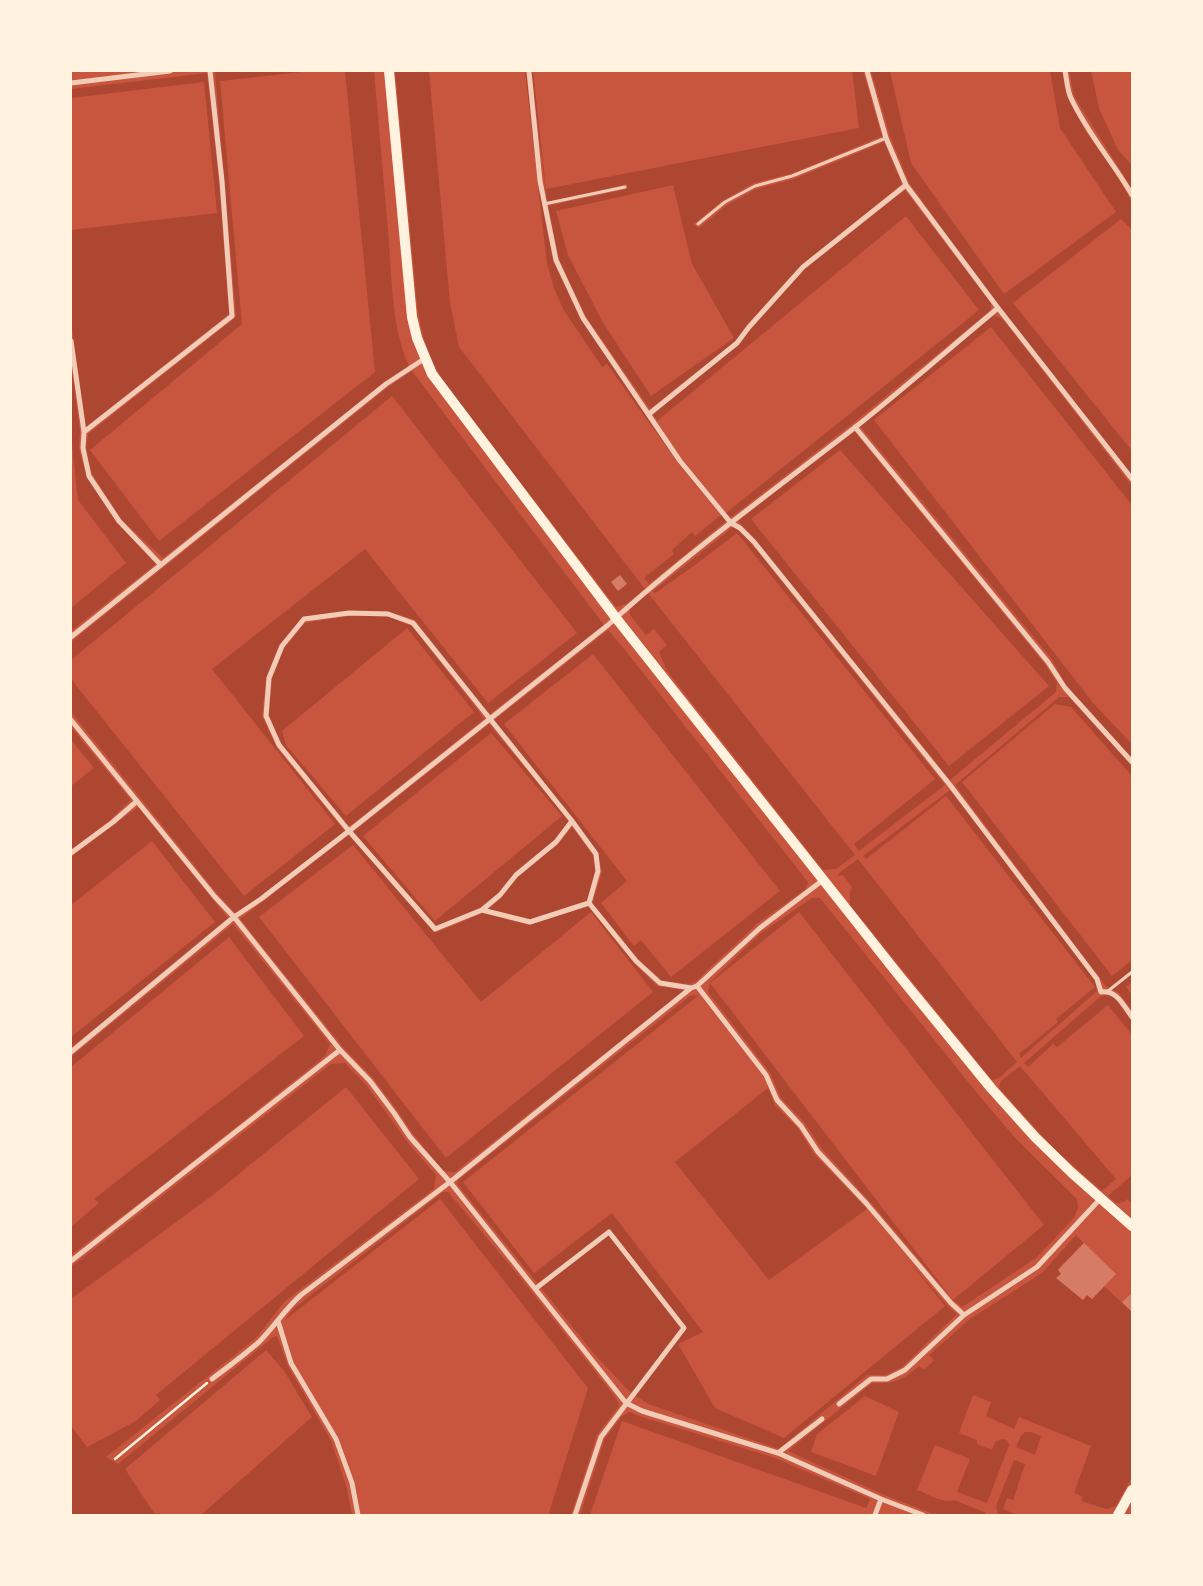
<!DOCTYPE html>
<html>
<head>
<meta charset="utf-8">
<style>
	body { margin:0 }
	#map { position:relative; width:1203px; height:1586px; overflow:hidden; background:#c8553d; font-family:"Source Sans 3",sans-serif }
	canvas { display:block }
	.frame { position:absolute; inset:0; border:72px solid #fff3e0; pointer-events:none }
</style>
</head>
<body>
<div id="map">
<canvas width="1203" height="1586"></canvas>
<div class="frame"></div>
</div>
<script>
const context = document.querySelector('canvas').getContext('2d');
context.lineJoin = 'round';
function fillPath(path, color) {
  context.fillStyle = color;
  context.fill(path, 'evenodd');
}
function strokePath(path, color, width, dash) {
  context.strokeStyle = color;
  context.lineWidth = width;
  context.lineCap = dash ? 'butt' : 'round';
  context.setLineDash(dash || []);
  context.stroke(path);
}
fillPath(new Path2D(`
	M 223,71 L 310,71 L 220,81 L 242,324 L 90,450 L 159,541 L 375,372 L 345,71 L 374,71 C 379,128 384,185 389,242 C 392,283 392,328 409,366 L 384,383 L 163,558 L 121,519 L 92,474 L 86,449 L 88,434 L 236,317 L 215,72 Z
	M 395,71 L 429,71 L 450,303 L 459,347 L 645,589 L 626,604 L 616,607 L 451,392 C 430,361 422,341 417,303 Z
	M 525,71 L 526,71 L 542,204 L 553,261 L 581,319 L 679,462 L 726,521 L 649,584 L 644,578 L 674,554 L 672,550 L 692,532 L 695,536 L 721,515 L 681,467 L 607,364 L 602,367 L 563,309 L 554,288 L 547,264 Z
	M 531,71 L 533,71 L 546,189 L 859,128 L 852,71 L 863,71 L 882,136 L 793,173 L 754,183 L 722,201 L 694,224 L 699,228 L 727,205 L 756,189 L 794,179 L 884,142 L 902,184 L 801,266 L 736,341 L 650,409 L 586,317 L 559,259 L 548,206 L 627,189 L 627,184 L 547,202 ZM 673,185 L 692,264 L 734,338 L 651,396 L 602,321 L 568,255 L 556,211 Z
	M 871,71 L 890,71 L 911,163 L 1004,294 L 1116,212 L 1060,128 L 1050,71 L 1062,71 L 1067,97 L 1087,133 L 1115,172 L 1132,202 L 1132,230 L 1121,219 L 1013,303 L 1132,451 L 1132,475 L 1001,309 L 909,183 L 890,136 Z
	M 1069,71 L 1091,71 L 1099,108 L 1118,150 L 1132,165 L 1132,189 L 1074,96 Z
	M 207,73 L 219,182 L 229,314 L 86,427 L 71,321 L 71,230 L 217,213 L 204,82 L 71,98 L 71,89 Z
	M 905,190 L 991,303 L 991,310 L 852,424 L 730,518 L 726,513 L 979,310 L 906,216 L 657,421 L 653,414 L 750,328 L 804,269 Z
	M 993,316 L 1002,318 L 1132,486 L 1132,505 L 991,327 L 874,420 L 1093,703 L 1132,744 L 1132,758 L 1066,685 L 1051,658 L 860,426 Z
	M 71,364 L 80,431 L 79,448 L 87,477 L 117,523 L 156,564 L 71,631 L 71,608 L 126,563 L 78,500 L 71,435 Z
	M 412,371 L 604,625 L 490,714 L 486,711 L 415,620 L 387,611 L 348,611 L 303,617 L 279,645 L 266,678 L 262,716 L 277,748 L 345,831 L 262,896 L 235,913 L 216,892 L 71,712 L 71,679 L 244,896 L 335,824 L 212,669 L 365,549 L 488,703 L 577,633 L 392,396 L 71,660 L 71,642 L 388,387 Z
	M 854,431 L 1044,663 L 1057,682 L 1056,692 L 950,780 L 754,538 L 738,521 ZM 840,450 L 1049,686 L 949,766 L 751,519 Z
	M 733,527 L 738,529 L 751,543 L 945,785 L 859,851 L 854,844 L 935,779 L 737,533 L 695,565 L 655,593 L 653,591 Z
	M 648,593 L 855,855 L 836,869 L 823,870 L 667,671 L 659,652 L 667,645 L 654,629 L 646,635 L 630,615 L 630,609 Z
	M 348,616 L 387,616 L 412,626 L 481,714 L 484,719 L 349,827 L 281,743 L 269,715 L 272,679 L 284,648 L 305,623 ZM 407,628 L 474,712 L 346,816 L 286,745 L 282,731 Z
	M 608,630 L 625,650 L 808,882 L 806,889 L 758,923 L 695,982 L 689,984 L 662,981 L 638,959 L 592,904 L 602,872 L 598,853 L 573,819 L 493,721 ZM 593,654 L 780,891 L 671,977 L 641,940 L 634,946 L 601,903 L 627,881 L 504,724 Z
	M 1059,697 L 1069,697 L 1132,766 L 1132,776 L 1071,707 L 1055,704 L 962,782 L 1112,976 L 1132,960 L 1132,982 L 1126,987 L 1132,995 L 1132,1010 L 1119,993 L 1108,988 L 1104,984 L 955,785 Z
	M 489,724 L 569,821 L 555,840 L 514,874 L 499,893 L 481,907 L 436,926 L 353,832 ZM 491,733 L 562,816 L 435,921 L 363,836 Z
	M 71,727 L 131,800 L 110,820 L 71,850 L 71,786 L 94,768 L 71,740 Z
	M 950,790 L 1095,980 L 1097,991 L 1021,1058 L 1019,1054 L 1058,1022 L 1056,1019 L 1095,987 L 946,796 L 866,859 L 863,856 Z
	M 138,807 L 228,918 L 71,1048 L 71,1037 L 215,922 L 152,841 L 71,905 L 71,857 Z
	M 572,827 L 593,855 L 595,871 L 587,901 L 531,919 L 488,909 L 502,897 L 518,876 L 558,844 Z
	M 349,835 L 435,933 L 483,913 L 529,925 L 588,906 L 634,963 L 657,986 L 685,990 L 455,1172 L 443,1171 L 413,1134 L 397,1110 L 372,1077 L 343,1047 L 240,919 ZM 353,845 L 481,1002 L 591,912 L 653,992 L 446,1158 L 259,917 Z
	M 858,859 L 1017,1062 L 999,1078 L 992,1080 L 850,905 L 850,892 L 852,887 L 843,875 L 838,876 L 839,873 Z
	M 812,898 L 820,898 L 977,1093 L 1016,1139 L 1077,1199 L 1078,1208 L 1074,1218 L 1036,1258 L 962,1307 L 953,1300 L 872,1204 L 822,1149 L 804,1122 L 781,1098 L 770,1073 L 708,992 L 710,982 L 761,933 ZM 799,912 L 1044,1225 L 953,1300 L 710,983 Z
	M 233,924 L 330,1044 L 325,1056 L 163,1185 L 71,1255 L 71,1227 L 99,1203 L 94,1199 L 304,1036 L 229,937 L 71,1067 L 71,1057 Z
	M 699,995 L 463,1182 L 534,1273 L 612,1213 L 703,1332 L 678,1344 L 715,1408 L 784,1438 L 945,1306 L 906,1258 L 948,1306 L 957,1314 L 902,1367 L 886,1375 L 867,1375 L 779,1449 L 648,1404 L 628,1390 L 596,1356 L 457,1184 L 458,1180 L 690,996 Z
	M 1108,995 L 1115,998 L 1132,1022 L 1132,1035 L 1108,1005 L 1057,1047 L 1053,1044 L 1028,1067 L 1024,1063 L 1101,996 Z
	M 345,1063 L 367,1086 L 408,1143 L 436,1175 L 434,1189 L 285,1301 L 256,1338 L 106,1457 L 118,1464 L 273,1337 L 277,1336 L 288,1366 L 331,1441 L 346,1485 L 352,1515 L 201,1515 L 312,1417 L 284,1371 L 266,1350 L 125,1469 L 154,1513 L 167,1515 L 71,1515 L 71,1426 L 87,1447 L 136,1421 L 160,1400 L 156,1395 L 419,1179 L 346,1087 L 213,1195 L 71,1299 L 71,1267 L 331,1064 Z
	M 1020,1066 L 1116,1179 L 1102,1191 L 1054,1149 L 999,1088 L 1001,1081 Z
	M 768,1088 L 775,1105 L 797,1127 L 815,1155 L 867,1209 L 769,1280 L 675,1162 Z
	M 1132,1175 L 1132,1204 L 1127,1199 L 1124,1202 L 1116,1203 L 1108,1196 Z
	M 443,1192 L 448,1192 L 519,1276 L 616,1398 L 619,1406 L 597,1435 L 571,1515 L 549,1515 L 549,1513 L 588,1388 L 440,1199 L 285,1320 L 293,1309 Z
	M 1076,1235 L 1084,1243 L 1058,1269 L 1061,1274 L 1057,1278 L 1083,1300 L 1087,1295 L 1092,1299 L 1104,1286 L 1132,1312 L 1132,1477 L 1116,1506 L 1106,1509 L 1081,1501 L 1083,1497 L 1074,1493 L 1091,1446 L 1019,1417 L 1014,1429 L 986,1416 L 991,1402 L 973,1395 L 959,1433 L 977,1440 L 977,1444 L 992,1450 L 995,1442 L 1002,1439 L 1007,1440 L 1009,1445 L 987,1503 L 957,1492 L 970,1459 L 935,1445 L 917,1490 C 928,1494 943,1504 954,1500 L 984,1512 L 987,1515 L 936,1515 L 882,1494 L 788,1451 L 872,1383 C 895,1384 901,1381 919,1366 L 924,1370 L 934,1360 L 929,1355 L 970,1319 L 1042,1273 ZM 865,1396 L 899,1412 L 876,1476 L 811,1452 L 817,1434 Z
	M 630,1412 L 639,1416 L 775,1458 L 870,1499 L 866,1508 L 622,1421 L 590,1515 L 580,1515 L 605,1438 L 622,1416 Z
	M 1025,1432 L 1031,1432 L 1041,1436 L 1035,1455 L 1016,1447 L 1021,1436 Z
	M 1014,1460 L 1025,1464 L 1013,1500 L 1007,1498 L 1003,1509 L 1017,1515 L 998,1515 L 996,1506 Z`), '#ae4732');
fillPath(new Path2D(`
	M 620,575 L 627,584 L 618,591 L 611,582 Z
	M 1084,1243 L 1116,1274 L 1092,1299 L 1087,1295 L 1083,1300 L 1056,1278 L 1061,1274 L 1058,1270 Z
	M 1132,1293 L 1132,1312 L 1122,1302 Z`), '#d67c66');
strokePath(new Path2D(`
	M 115,1459 L 207,1383`), '#fff3e0', 2.5);
strokePath(new Path2D(`
	M 544,204 L 625,187
	M 698,224 L 725,202 L 755,186 L 792,176 L 886,138
	M 1108,991 L 1132,972`), '#f1ccb7', 3);
strokePath(new Path2D(`
	M 529,71 L 540,181 L 556,260 L 583,318 L 680,461 L 731,523 L 740,528 L 754,542 L 950,785 L 1097,979 L 1101,992 C 1117,990 1123,1005 1132,1017
	M 867,71 L 886,138 L 906,185 L 998,308 L 1132,479
	M 1065,71 C 1067,80 1067,90 1071,98 C 1087,133 1113,162 1132,195
	M 71,83 L 170,71
	M 71,341 L 84,432 L 83,448 L 89,476 L 119,521 L 161,565
	M 649,414 L 737,343 L 749,327 L 803,267 L 906,185
	M 855,427 L 1048,662 L 1065,688 L 1132,762
	M 84,432 L 232,316 L 222,181 L 210,71
	M 349,613 L 388,614 L 413,623 L 572,821 L 556,842 L 516,875 L 500,895 L 482,910 L 435,929 L 349,831 L 279,745 L 266,716 L 269,678 L 282,646 L 304,619 Z
	M 71,637 L 386,384 L 424,359
	M 71,720 L 215,897 L 234,917 L 340,1050 L 370,1081 L 394,1113 L 410,1137 L 450,1182 L 626,1403 L 642,1411 L 778,1453 L 881,1499 L 923,1515
	M 572,821 L 596,854 L 598,871 L 589,903
	M 71,853 L 113,822 L 137,801
	M 482,910 L 530,922 L 589,903 L 636,961 L 660,983 L 691,988
	M 697,986 L 766,1075 L 777,1100 L 801,1126 L 818,1152 L 866,1203 L 951,1303 L 964,1315
	M 71,1052 L 234,917 L 261,899 L 349,831 L 608,625 C 685,555 770,493 853,429 C 902,390 950,348 998,308
	M 71,1261 L 340,1050
	M 535,1289 L 609,1232 L 684,1328 L 601,1437 L 575,1515
	M 278,1321 L 291,1363 L 336,1439 L 352,1483 L 358,1515
	M 212,1379 C 228,1367 244,1355 259,1342 C 274,1327 285,1309 301,1295 L 450,1182 L 691,988 L 697,986 L 760,928 L 823,880
	M 839,1404 L 871,1379 L 887,1379 L 905,1370 L 964,1315 L 1037,1267 L 1101,1198
	M 778,1453 L 822,1419
	M 875,1515 L 881,1499`), '#f1ccb7', 5);
strokePath(new Path2D(`
	M 389,71 L 412,317 L 417,338 L 432,374 L 616,618 L 897,973 L 991,1088 L 1035,1137 L 1072,1173 L 1132,1226
	M 1118,1515 L 1132,1490`), '#fff3e0', 10);
</script>
</body>
</html>
